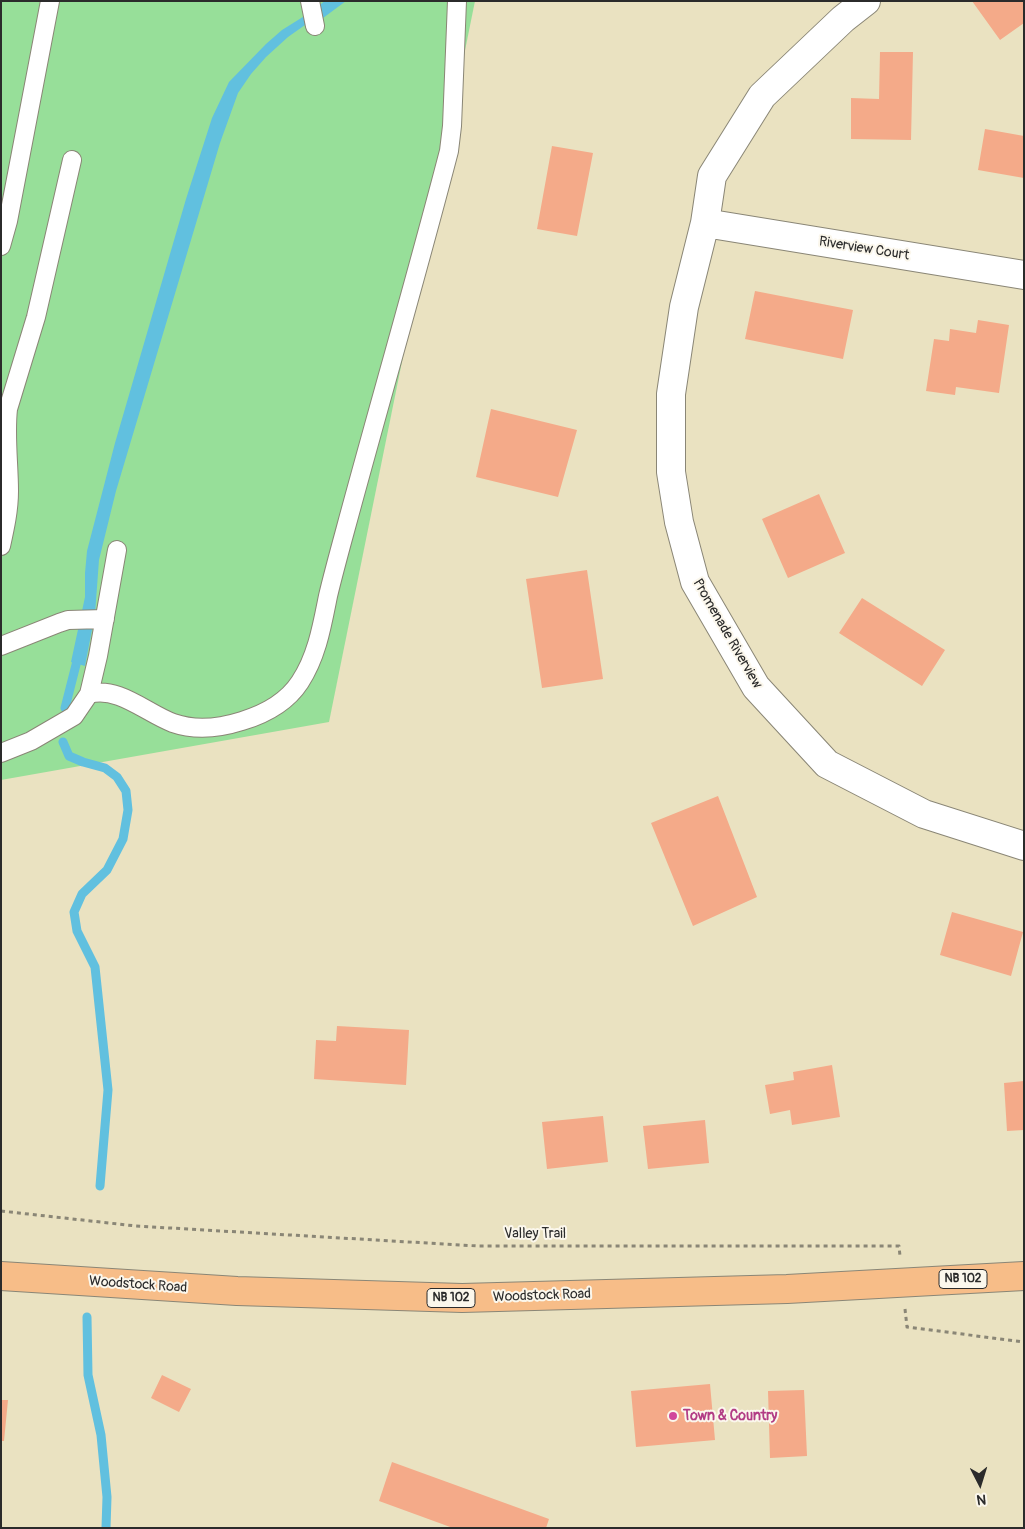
<!DOCTYPE html>
<html>
<head>
<meta charset="utf-8">
<style>
	body { margin:0 }
	#map { position:relative; width:1025px; height:1529px; overflow:hidden; background:#eae2c1; font-family:Pangolin,sans-serif }
	canvas { display:block }
	.frame { position:absolute; inset:0; border:2px solid #2b2b2b; pointer-events:none }
	.north { position:absolute; left:955px; top:1459px; width:50px; height:50px; -webkit-text-stroke:4px #fbf7ec; paint-order:stroke; rotate:175deg; font-size:14px; font-weight:700; line-height:20px; text-align:center; color:#2b2b2b }
	.north::after { content:''; display:block; margin:auto; width:18px; height:22px; background:#2b2b2b; clip-path:polygon(50% 0,100% 100%,50% 72%,0 100%) }
</style>
</head>
<body>
<div id="map">
<canvas width="1025" height="1529"></canvas>
<div class="frame"></div>
<div class="north">N</div>
</div>
<script>
const context = document.querySelector('canvas').getContext('2d');
context.lineJoin = 'round';
function fillPath(path, color) {
  context.fillStyle = color;
  context.fill(path, 'evenodd');
}
function strokePath(path, color, width, dash) {
  context.strokeStyle = color;
  context.lineWidth = width;
  context.lineCap = dash ? 'butt' : 'round';
  context.setLineDash(dash || []);
  context.stroke(path);
}
function label(font, color, halo, rows, align = 'center') {
  context.font = font + ' Pangolin,sans-serif';
  context.lineWidth = 4;
  context.setLineDash([]);
  context.textBaseline = 'middle';
  context.strokeStyle = halo;
  context.fillStyle = color;
  for (const [text, x, y, turn = 0] of rows) {
    context.save();
    context.translate(x, y);
    context.rotate((+turn || 0) * Math.PI / 180);
    context.textAlign = isNaN(turn) ? turn : align;
    if (halo) context.strokeText(text, 0, 0);
    context.fillText(text, 0, 0);
    context.restore();
  }
}
fillPath(new Path2D(`
	M 1,1 L 475,1 L 329,722 L 1,780 Z`), '#97df99');
fillPath(new Path2D(`
	M 325,1 L 346,1 L 319,21 L 305,25 L 288,37 L 266,57 L 251,74 L 238,93 L 220,143 L 116,491 L 99,560 L 95,614 L 85,666 L 71,662 L 85,597 L 85,573 L 87,551 L 115,443 L 186,199 L 212,118 L 229,82 L 266,44 L 282,30 L 306,15 Z`), '#61c0df');
strokePath(new Path2D(`
	M 65,708 L 79,653
	M 63,742 L 69,756 L 83,762 L 105,768 L 117,777 L 126,791 L 128,810 L 123,839 L 107,870 L 82,894 L 74,912 L 77,931 L 95,967 L 108,1090 L 100,1186
	M 87,1317 L 88,1375 L 101,1435 L 107,1497 L 106,1528`), '#61c0df', 9);
fillPath(new Path2D(`
	M 972,1 L 1024,1 L 1024,23 L 1000,40 Z
	M 880,52 L 913,52 L 911,140 L 851,139 L 851,98 L 879,99 Z
	M 985,129 L 1024,136 L 1024,178 L 978,170 Z
	M 552,146 L 593,153 L 577,236 L 537,229 Z
	M 755,291 L 853,310 L 843,359 L 745,339 Z
	M 978,320 L 1009,325 L 999,393 L 956,387 L 955,395 L 926,391 L 934,339 L 949,341 L 950,329 L 976,333 Z
	M 491,409 L 577,430 L 558,497 L 476,477 Z
	M 819,494 L 845,553 L 788,578 L 762,519 Z
	M 587,570 L 603,679 L 542,688 L 526,579 Z
	M 862,598 L 945,650 L 922,686 L 839,633 Z
	M 718,796 L 757,897 L 693,926 L 651,823 Z
	M 952,912 L 1023,932 L 1011,976 L 940,955 Z
	M 337,1026 L 409,1030 L 406,1085 L 314,1079 L 316,1040 L 336,1041 Z
	M 832,1065 L 840,1117 L 792,1125 L 790,1110 L 770,1114 L 765,1085 L 794,1080 L 793,1072 Z
	M 1024,1081 L 1024,1130 L 1007,1131 L 1004,1083 Z
	M 603,1116 L 608,1162 L 547,1169 L 542,1122 Z
	M 705,1120 L 709,1163 L 648,1169 L 643,1126 Z
	M 162,1375 L 191,1389 L 179,1412 L 151,1398 Z
	M 710,1384 L 715,1440 L 636,1447 L 631,1391 Z
	M 804,1390 L 807,1456 L 770,1458 L 768,1391 Z
	M 1,1400 L 8,1400 L 4,1441 L 1,1441 Z
	M 392,1462 L 549,1519 L 546,1528 L 453,1528 L 379,1501 Z`), '#f4aa89');
const lane = new Path2D(`
	M 310,1 L 315,26
	M 1,246 L 8,221 L 50,1
	M 1,546 C 5,528 9,510 9,491 C 9,464 5,436 8,409 L 36,317 L 72,160
	M 1,646 L 59,623 L 68,620 L 105,619
	M 89,694 C 119,686 146,713 173,723 C 196,731 220,728 242,721 C 265,714 287,702 300,682 C 317,656 322,626 328,596 C 333,575 339,553 345,531 C 379,405 416,278 449,151 L 452,126 L 457,1
	M 1,753 L 31,741 L 74,716 L 89,694 L 98,656 L 117,550`);
const street = new Path2D(`
	M 866,1 L 843,19 L 762,96 L 712,176 L 705,223 L 684,307 L 671,394 L 671,472 L 679,522 L 695,582 L 756,687 L 827,764 L 924,814 L 1024,846
	M 705,223 L 1024,275`);
const primary = new Path2D(`
	M 1,1276 L 237,1291 L 462,1298 L 787,1289 L 1024,1276`);
strokePath(lane, '#8a8676', 20);
strokePath(street, '#8a8676', 30);
strokePath(primary, '#8a8676', 30);
strokePath(new Path2D(`
	M 1,1211 L 136,1226 L 478,1246 L 899,1246 L 900,1256
	M 905,1309 L 907,1327 L 1024,1342`), '#8a8676', 3, [4, 4]);
strokePath(lane, '#fff', 18);
strokePath(street, '#fff', 28);
strokePath(primary, '#f7bd88', 28);
for (const [x, y, r, color] of [
	[673,1416,5,"#d1479c"]
]) {
  const dot = new Path2D();
  dot.arc(x, y, r, 0, 2 * Math.PI);
  context.fillStyle = color;
  context.fill(dot);
  strokePath(dot, '#fbf7ec', 2);
}
for (const [x, y, w] of [
	[963,1279,48],
	[451,1298,48]
]) {
  const box = new Path2D();
  box.roundRect(x - w / 2, y - 9.5, w, 19, 4);
  context.fillStyle = '#fbf7ec';
  context.fill(box);
  strokePath(box, '#2b2b2b', 1);
}
label('bold 12px', '#2b2b2b', null, [
	["NB 102",963,1279],
	["NB 102",451,1298]
]);
label('14px', '#2b2b2b', '#fbf7ec', [
	["Riverview Court",864,249,9],
	["Promenade Riverview",727,634,60],
	["Valley Trail",535,1234],
	["Woodstock Road",138,1285,4],
	["Woodstock Road",542,1296,-2]
]);
label('bold 14px', '#b23c85', '#fbf7ec', [
	["Town & Country",683,1416]
], 'left');
</script>
</body>
</html>
